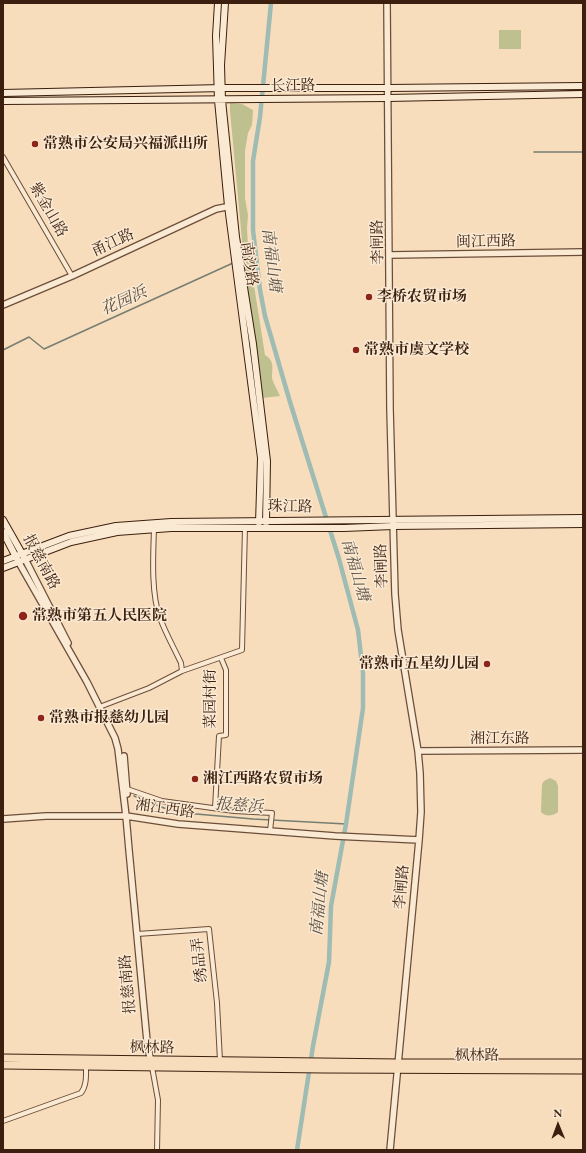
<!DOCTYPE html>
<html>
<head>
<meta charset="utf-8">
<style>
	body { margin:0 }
	#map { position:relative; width:586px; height:1153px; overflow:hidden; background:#f7ddbb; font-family:"EB Garamond",serif }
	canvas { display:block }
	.frame { position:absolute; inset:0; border:4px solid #3c1f0f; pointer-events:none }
	.north { position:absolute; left:538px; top:1105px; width:40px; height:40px; -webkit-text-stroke:3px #fae9d3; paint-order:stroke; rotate:359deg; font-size:11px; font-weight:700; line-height:16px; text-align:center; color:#3c1f0f }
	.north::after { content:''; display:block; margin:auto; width:14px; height:18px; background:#3c1f0f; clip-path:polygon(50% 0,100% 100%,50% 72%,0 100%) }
</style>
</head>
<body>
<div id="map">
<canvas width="586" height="1153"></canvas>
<div class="frame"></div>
<div class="north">N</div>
</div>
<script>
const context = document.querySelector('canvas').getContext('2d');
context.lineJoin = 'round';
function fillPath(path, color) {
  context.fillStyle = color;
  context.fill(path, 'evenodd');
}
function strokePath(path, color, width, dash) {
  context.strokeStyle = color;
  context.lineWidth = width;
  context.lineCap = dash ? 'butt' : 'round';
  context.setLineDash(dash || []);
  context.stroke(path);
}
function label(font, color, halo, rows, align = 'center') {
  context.font = font + ' "EB Garamond","Noto Serif SC",serif';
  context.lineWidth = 3;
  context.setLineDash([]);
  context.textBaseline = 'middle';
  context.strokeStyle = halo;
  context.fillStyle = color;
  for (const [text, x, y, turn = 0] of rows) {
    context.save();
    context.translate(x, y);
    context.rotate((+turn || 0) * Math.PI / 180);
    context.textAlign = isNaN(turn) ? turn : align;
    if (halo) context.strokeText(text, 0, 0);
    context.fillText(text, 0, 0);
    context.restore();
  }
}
fillPath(new Path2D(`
	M 499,30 L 521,30 L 521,49 L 499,49 Z
	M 230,103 L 242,104 L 253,110 L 252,125 L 248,133 L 245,151 L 245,198 L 248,215 L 247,228 L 248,247 L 265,355 C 275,361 272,368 272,378 C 273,383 278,391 280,396 L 262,398 L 243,251 L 230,111 Z
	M 550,778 L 556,781 L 558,786 L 558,812 C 553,816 545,817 541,812 L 542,784 L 544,781 Z`), '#bec090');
strokePath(new Path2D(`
	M 534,152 L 583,152
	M 242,259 L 256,253
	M 3,350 L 29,337 L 44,349 L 233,263
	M 134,796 L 164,808 L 185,813 L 253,819 L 346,824`), '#777d72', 1.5);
strokePath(new Path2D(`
	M 271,3 L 260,117 L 253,161 L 253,230 L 260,290 L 265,316 L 290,402 L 339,559 L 358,630 L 363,673 L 363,708 L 346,824 L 331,906 L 329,962 L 313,1046 L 297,1150`), '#9ebbb4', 4.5);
const minor = new Path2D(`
	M 3,157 L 72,276
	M 154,529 C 153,556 151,594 160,618 C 166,634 174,648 181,663 L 182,671
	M 102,706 L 149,688 L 182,671 L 242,650 L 245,527
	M 127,789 L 162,801 L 234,811 L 272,813 L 270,831
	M 215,808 L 219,736 L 226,735 L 226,670 L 221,658
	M 137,934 L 209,929 L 217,1003 L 220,1061
	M 152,1067 L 158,1100 L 157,1150
	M 3,1121 L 81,1093 C 87,1085 86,1075 86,1066`);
const tertiary = new Path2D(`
	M 387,3 L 390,409 L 395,594 L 398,630 L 418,751 L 420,773 L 421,812 L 419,840 L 390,1150
	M 390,255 L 583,252
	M 3,305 L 72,276 L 216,209 L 231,206
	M 25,559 L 68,643
	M 18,561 L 87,682 L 115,738 L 118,749 L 126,816 L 129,850 L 147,1041 L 151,1063
	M 418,751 L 583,750
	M 124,756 L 127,794
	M 3,819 L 46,816 L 126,816 L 178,824 L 335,836 L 419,840`);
const secondary = new Path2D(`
	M 218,3 L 216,36 L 218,100 L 228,206 L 261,458 L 259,523
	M 225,3 L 221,65 L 222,100 L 236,237 L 253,344 L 267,461 L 266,523
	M 3,93 L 222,88 L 388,88 L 583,86
	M 3,101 L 388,98 L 583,94
	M 3,520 L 24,557
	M 3,532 L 17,559
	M 3,561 L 69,536 L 116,526 L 171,522 L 583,518
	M 3,568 L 71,542 L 117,532 L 171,528 L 344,528 L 393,526 L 583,524`);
const primary = new Path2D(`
	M 3,1058 L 399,1063 L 583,1063
	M 3,1065 L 323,1069 L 583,1070`);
strokePath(minor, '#6b4e3a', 6);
strokePath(tertiary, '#6b4e3a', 8);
strokePath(secondary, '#3c1f0f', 8);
strokePath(primary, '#3c1f0f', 9);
strokePath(minor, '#fae9d3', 4);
strokePath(tertiary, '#fae9d3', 5.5);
strokePath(secondary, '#fae9d3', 6);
strokePath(primary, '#f7ddbb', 7);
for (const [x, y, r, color] of [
	[35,144,4,"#8f2418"],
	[369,297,4,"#8f2418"],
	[356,350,4,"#8f2418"],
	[23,616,5,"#8f2418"],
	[487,664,4,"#8f2418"],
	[41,718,4,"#8f2418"],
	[195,779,4,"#8f2418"]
]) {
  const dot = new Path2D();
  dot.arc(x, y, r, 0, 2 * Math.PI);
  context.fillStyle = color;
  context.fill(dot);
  strokePath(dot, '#fae9d3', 1.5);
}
label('15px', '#3c1f0f', '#fae9d3', [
	["长江路",293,86,-1],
	["紫金山路",48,210,60],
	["李闸路",378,242,-91],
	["闽江西路",486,242,-1],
	["甬江路",113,243,-25],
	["南沙路",249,264,82],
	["珠江路",290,507,1],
	["报慈南路",41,562,62],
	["李闸路",382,566,-92],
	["菜园村街",211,699,-90],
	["湘江东路",500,739],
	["湘江西路",165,809,8],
	["李闸路",402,887,-85],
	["绣品弄",200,960,-96],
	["报慈南路",128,984,-95],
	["枫林路",152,1048,1],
	["枫林路",477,1056]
]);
label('bold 15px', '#3c1f0f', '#fae9d3', [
	["常熟市公安局兴福派出所",43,144],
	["李桥农贸市场",377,297],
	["常熟市虞文学校",364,350],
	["常熟市第五人民医院",32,616],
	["常熟市五星幼儿园",479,664,"right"],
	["常熟市报慈幼儿园",49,718],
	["湘江西路农贸市场",203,779]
], 'left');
label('italic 16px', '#594e41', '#fae9d3', [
	["南福山塘",271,260,83],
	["花园浜",124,301,-24],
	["南福山塘",355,570,74],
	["报慈浜",239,806,4],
	["南福山塘",320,904,-84]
]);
</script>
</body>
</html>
